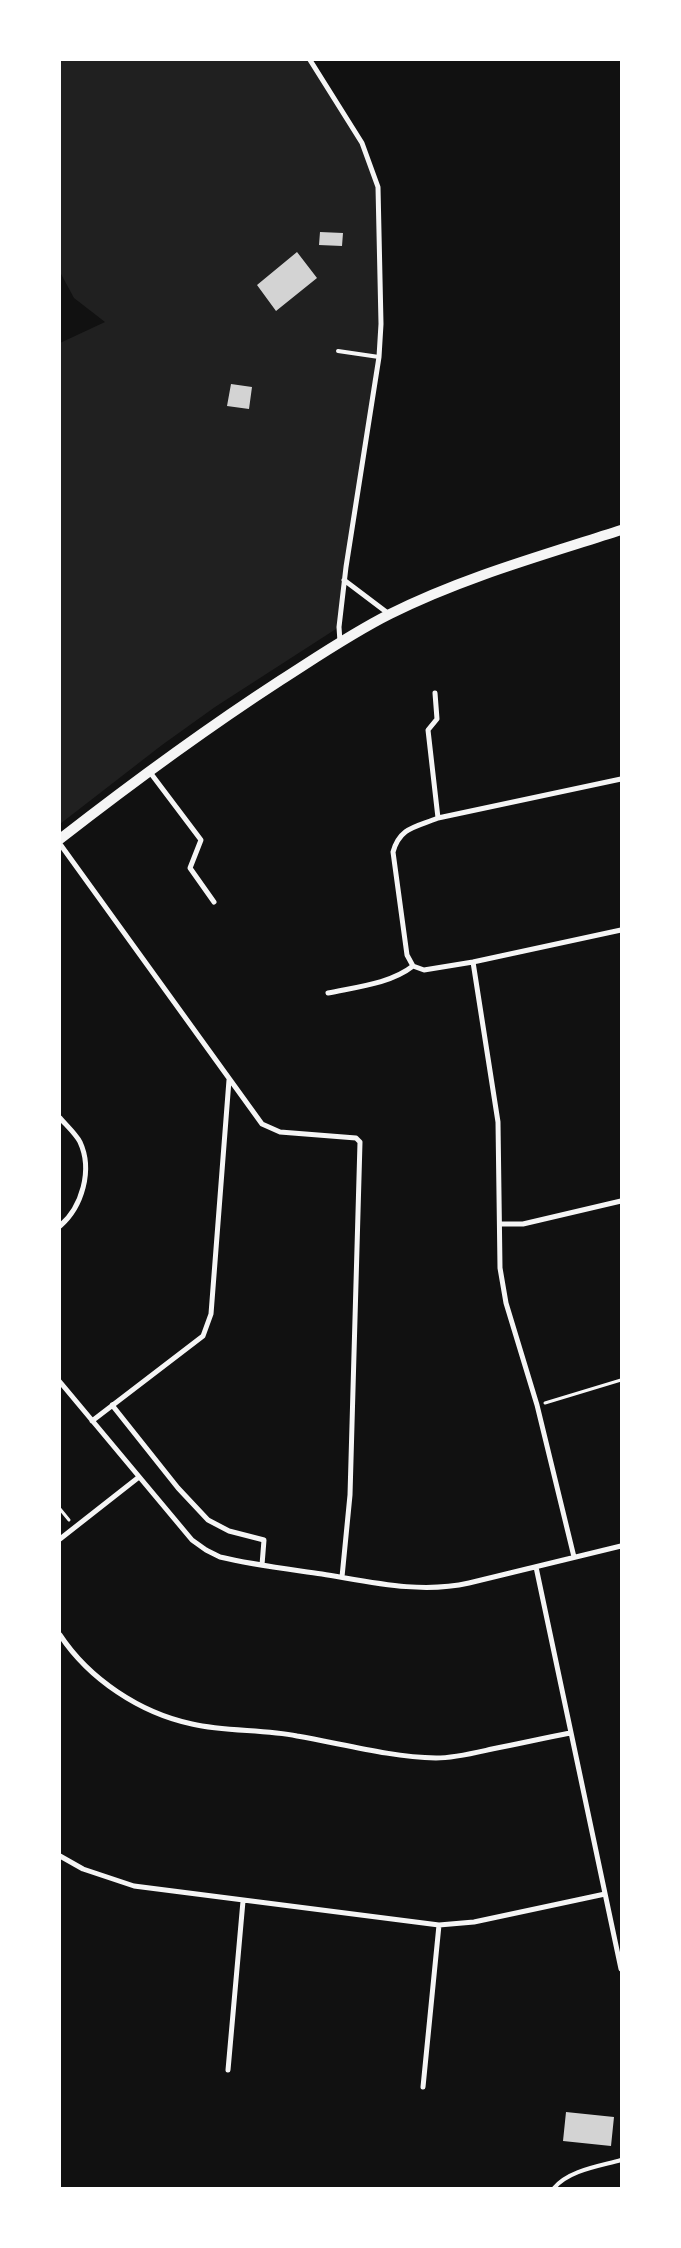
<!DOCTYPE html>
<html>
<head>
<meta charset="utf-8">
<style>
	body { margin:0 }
	#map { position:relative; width:681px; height:2248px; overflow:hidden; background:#111; font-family:Arial,sans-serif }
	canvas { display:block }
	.frame { position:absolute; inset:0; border:61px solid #fff; pointer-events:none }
</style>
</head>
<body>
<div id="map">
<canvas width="681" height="2248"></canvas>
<div class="frame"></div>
</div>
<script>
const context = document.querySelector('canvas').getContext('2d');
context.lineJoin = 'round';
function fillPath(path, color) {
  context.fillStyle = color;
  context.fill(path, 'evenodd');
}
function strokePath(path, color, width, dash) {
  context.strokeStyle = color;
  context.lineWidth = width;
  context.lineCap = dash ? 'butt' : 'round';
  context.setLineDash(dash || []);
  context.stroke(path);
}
fillPath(new Path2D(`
	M 60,60 L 310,60 L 362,143 L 378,187 L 381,324 L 339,627 L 215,707 L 162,745 L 60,824 L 60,343 L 105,322 L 74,298 L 60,272 Z`), '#202020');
fillPath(new Path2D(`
	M 320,232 L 343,233 L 342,246 L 319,245 Z
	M 297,252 L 317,278 L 276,311 L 257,285 Z
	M 231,384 L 252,387 L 249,409 L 227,406 Z
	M 566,2112 L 614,2117 L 611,2146 L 563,2141 Z`), '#d3d3d3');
strokePath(new Path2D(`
	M 545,1403 L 621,1380
	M 60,1509 L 69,1520`), '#f5f5f5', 3);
strokePath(new Path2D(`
	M 338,351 L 379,357
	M 554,2188 C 569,2170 600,2166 621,2160`), '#f5f5f5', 4);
strokePath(new Path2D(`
	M 310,60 L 362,143 L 378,187 L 381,324 L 379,357 L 346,567 L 339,627 L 340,642
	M 344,580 L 389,614
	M 435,693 L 437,719 L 428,730 L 438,818
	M 149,771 L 201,840 L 190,868 L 214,902
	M 60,844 L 262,1124 L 280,1132 L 356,1138 L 360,1142 L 350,1495 L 342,1577
	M 473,962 L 498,1122 L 500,1268 L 506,1303 L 537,1405 L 574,1557
	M 413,966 L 407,955 L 393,852 C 400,827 416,827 438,818 L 621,779
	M 328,993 C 356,987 390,984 413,966 L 424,970 L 473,962 L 621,930
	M 60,1118 C 66,1125 76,1134 80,1142 C 93,1170 82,1207 60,1226
	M 500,1224 L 523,1224 L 621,1201
	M 60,1382 L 192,1540 L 206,1550 L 220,1557 C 253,1565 288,1569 322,1574 C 371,1582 420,1594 469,1583 L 621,1546
	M 112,1405 L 178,1488 L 208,1520 L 229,1531 L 264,1540 L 262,1565
	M 92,1421 L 203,1336 L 211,1314 L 229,1080
	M 60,1539 L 139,1477
	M 536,1567 L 621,1969
	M 60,1635 C 89,1679 140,1713 192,1724 C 226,1732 263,1729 297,1736 C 343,1744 390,1757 436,1758 C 454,1758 474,1753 492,1749 C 518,1744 544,1738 570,1733
	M 60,1856 L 83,1869 L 134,1886 L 439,1925 L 474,1922 L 605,1894
	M 228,2070 L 243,1901
	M 423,2087 L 439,1925`), '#f5f5f5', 5);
strokePath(new Path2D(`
	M 60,839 C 132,783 204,730 281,680 C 317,657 352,633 390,614 C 464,577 544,555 621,530`), '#f5f5f5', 10);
</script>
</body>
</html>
